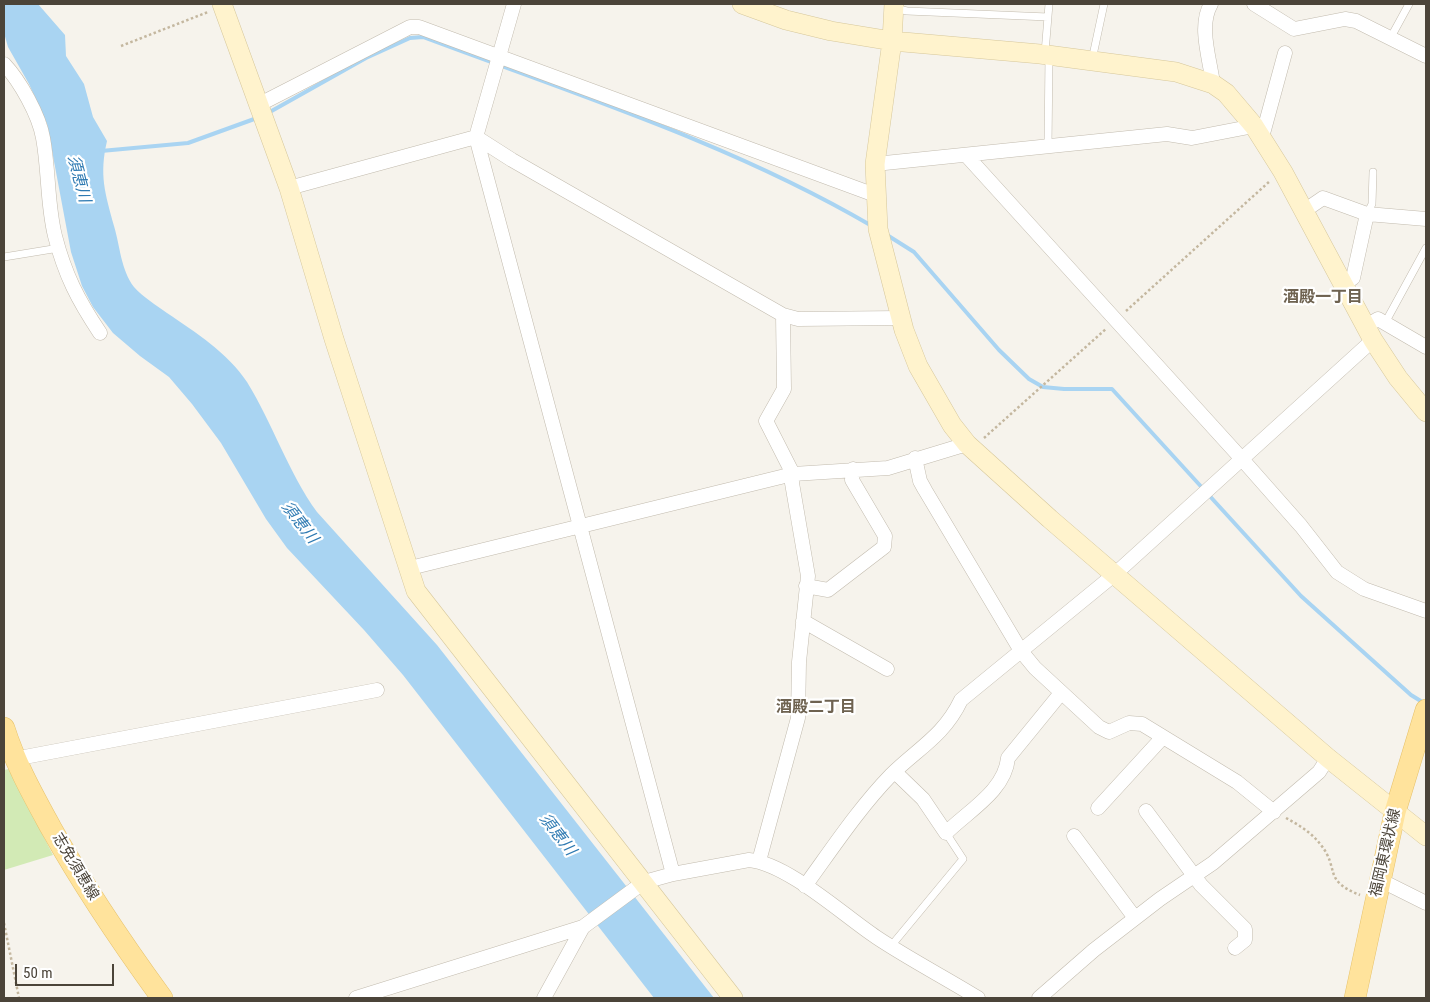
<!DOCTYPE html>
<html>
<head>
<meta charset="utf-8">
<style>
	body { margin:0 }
	#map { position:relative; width:1430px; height:1002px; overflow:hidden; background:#f6f3ec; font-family:"Roboto Condensed",sans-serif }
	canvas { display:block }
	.frame { position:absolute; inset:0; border:5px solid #4b4439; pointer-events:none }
	.scale { position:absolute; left:15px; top:964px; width:99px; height:22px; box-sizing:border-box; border:2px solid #4b4439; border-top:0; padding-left:6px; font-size:15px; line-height:18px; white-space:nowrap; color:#4b4439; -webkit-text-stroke:4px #fff; paint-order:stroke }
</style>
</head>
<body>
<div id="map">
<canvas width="1430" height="1002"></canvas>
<div class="frame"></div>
<div class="scale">50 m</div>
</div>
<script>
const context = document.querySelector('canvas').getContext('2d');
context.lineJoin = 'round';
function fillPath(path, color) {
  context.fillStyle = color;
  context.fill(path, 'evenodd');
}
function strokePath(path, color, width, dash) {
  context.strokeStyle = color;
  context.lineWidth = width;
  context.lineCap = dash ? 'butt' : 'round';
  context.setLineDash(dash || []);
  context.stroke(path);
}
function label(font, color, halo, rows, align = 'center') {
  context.font = font + ' "Roboto Condensed","Noto Sans JP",sans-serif';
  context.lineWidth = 4.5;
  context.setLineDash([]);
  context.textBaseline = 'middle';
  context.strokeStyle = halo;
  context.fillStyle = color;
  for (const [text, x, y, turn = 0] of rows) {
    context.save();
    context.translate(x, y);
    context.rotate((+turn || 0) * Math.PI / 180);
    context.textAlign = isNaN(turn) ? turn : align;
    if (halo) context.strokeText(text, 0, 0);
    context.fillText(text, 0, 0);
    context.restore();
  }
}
fillPath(new Path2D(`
	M 9,769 L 53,855 L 4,870 L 4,770 Z`), '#d2eab5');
fillPath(new Path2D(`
	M 4,4 L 38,4 L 65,35 L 66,56 L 84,84 L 93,117 L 107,141 C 99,175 105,193 114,226 C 120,246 121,270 134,287 C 143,297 156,305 167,313 C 195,332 228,353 247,382 C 273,424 288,472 317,512 L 437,645 L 714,998 L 654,998 L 403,675 L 364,630 L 287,548 L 266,519 L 221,443 L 192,404 L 169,377 L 140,356 L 113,333 L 93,307 L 82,286 L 71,252 L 47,124 L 29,84 L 8,47 L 4,33 Z`), '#a9d4f2');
strokePath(new Path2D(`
	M 268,113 L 366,58 L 410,38 L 423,37 C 575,94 732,144 872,226
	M 101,151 L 188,143 L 257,118
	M 887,235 L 914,252 L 999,350 L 1029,379 L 1043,387 L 1064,389 L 1112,389 L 1301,596 L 1411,695 L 1424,703`), '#a9d4f2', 4);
const lane = new Path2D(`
	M 894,8 L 907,11 L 1048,17
	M 1391,37 L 1409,4
	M 1045,53 L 1049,4
	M 1092,60 L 1104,4
	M 1048,147 L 1049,56
	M 1367,214 L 1372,204 L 1373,172
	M 4,257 L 59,248
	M 1385,323 L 1426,248
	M 891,946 L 963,859 L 946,833`);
const street = new Path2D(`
	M 514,4 L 476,137 L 673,874
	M 1211,4 C 1198,26 1210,59 1213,84
	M 1254,4 L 1294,29 L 1345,19 L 1356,21 L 1426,56
	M 4,64 C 20,81 39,115 43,138 C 49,170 47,204 55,236 C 65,275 78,300 100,333
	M 260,104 L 410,27 L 419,27 L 875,195
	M 1259,135 L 1264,130 L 1285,53
	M 966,155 L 1241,458 L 1301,526 L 1337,572 L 1364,589 L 1426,611
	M 875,164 L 1167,134 L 1192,138 L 1254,126
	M 289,188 L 476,137 L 512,160 L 783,315 L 798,319 L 900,318
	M 1304,211 L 1323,198 L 1367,214 L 1426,219
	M 1344,284 L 1353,278 L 1367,214
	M 1366,326 L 1378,319 L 1426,347
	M 915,458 L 920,481 L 925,490 L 1021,651 L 1035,668 L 1099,727 L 1109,732 L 1129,723 L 1142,724 L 1237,782 L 1274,812
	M 410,568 L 793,474 L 888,468 L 967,444
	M 806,586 L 828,590 L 884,547 L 885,536 L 852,480 L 853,469
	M 803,621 L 887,669
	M 14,759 L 377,690
	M 895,772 L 923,799 L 946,833 C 968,811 1005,791 1008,758 L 1061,693
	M 1098,808 L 1163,737
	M 1146,811 L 1201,885 L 1245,929 L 1245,940 L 1235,948
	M 1074,836 L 1135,918
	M 759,861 L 798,718 L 799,662 L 808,576 L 792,483 L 793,474 L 766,421 L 784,389 L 783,315
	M 1380,880 L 1426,903
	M 805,886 C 832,849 859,808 891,775 C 917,749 944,736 961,700 L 1115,574 L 1373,340
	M 356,998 L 583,927 L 644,882 L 673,874 L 749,860 C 788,864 843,915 876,937 C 909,959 944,977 978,998
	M 544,998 L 583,927
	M 1039,998 L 1094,950 L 1160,899 L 1213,863 L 1319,772 L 1328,758`);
const secondary = new Path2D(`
	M 222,4 L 289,188 L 334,339 L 416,591 L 733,998
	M 742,4 L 786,20 L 831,31 L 892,41 L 1040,54 L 1176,72 L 1213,84 L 1226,93 L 1254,126 L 1283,172 L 1373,340 L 1398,378 L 1426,412
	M 894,4 L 892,41 L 875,164 L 878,229 L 904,330 L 918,366 L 952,425 L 967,444 L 1050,519 L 1328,758 L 1426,836`);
const primary = new Path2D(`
	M 4,728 C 15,763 33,795 51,828 C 84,887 122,943 162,998
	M 1355,998 L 1395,812 L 1426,710`);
strokePath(lane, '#c2bbae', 8);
strokePath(street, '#c2bbae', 15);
strokePath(secondary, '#d6c79b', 20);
strokePath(primary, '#e6c16a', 22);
strokePath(new Path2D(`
	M 121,46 L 208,12
	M 1126,311 L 1270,181
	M 984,438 L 1107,328
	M 1286,818 C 1299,825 1312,833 1321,845 C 1340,869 1322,880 1360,895
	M 4,923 L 19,998`), '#c4b79f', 2.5, [2.5, 2.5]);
strokePath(lane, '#fff', 7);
strokePath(street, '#fff', 14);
strokePath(secondary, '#fff3cd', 19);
strokePath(primary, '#ffe39c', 21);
label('15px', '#4b4439', '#fff', [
	["福岡東環状線",1386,853,-77],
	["志免須恵線",75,867,59]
]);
label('italic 16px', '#2e7ab2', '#fff', [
	["須恵川",78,179,75],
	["須恵川",299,523,52],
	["須恵川",557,835,52]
]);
label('bold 16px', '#6e6250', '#fff', [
	["酒殿一丁目",1323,298],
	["酒殿二丁目",816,708]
]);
</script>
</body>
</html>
